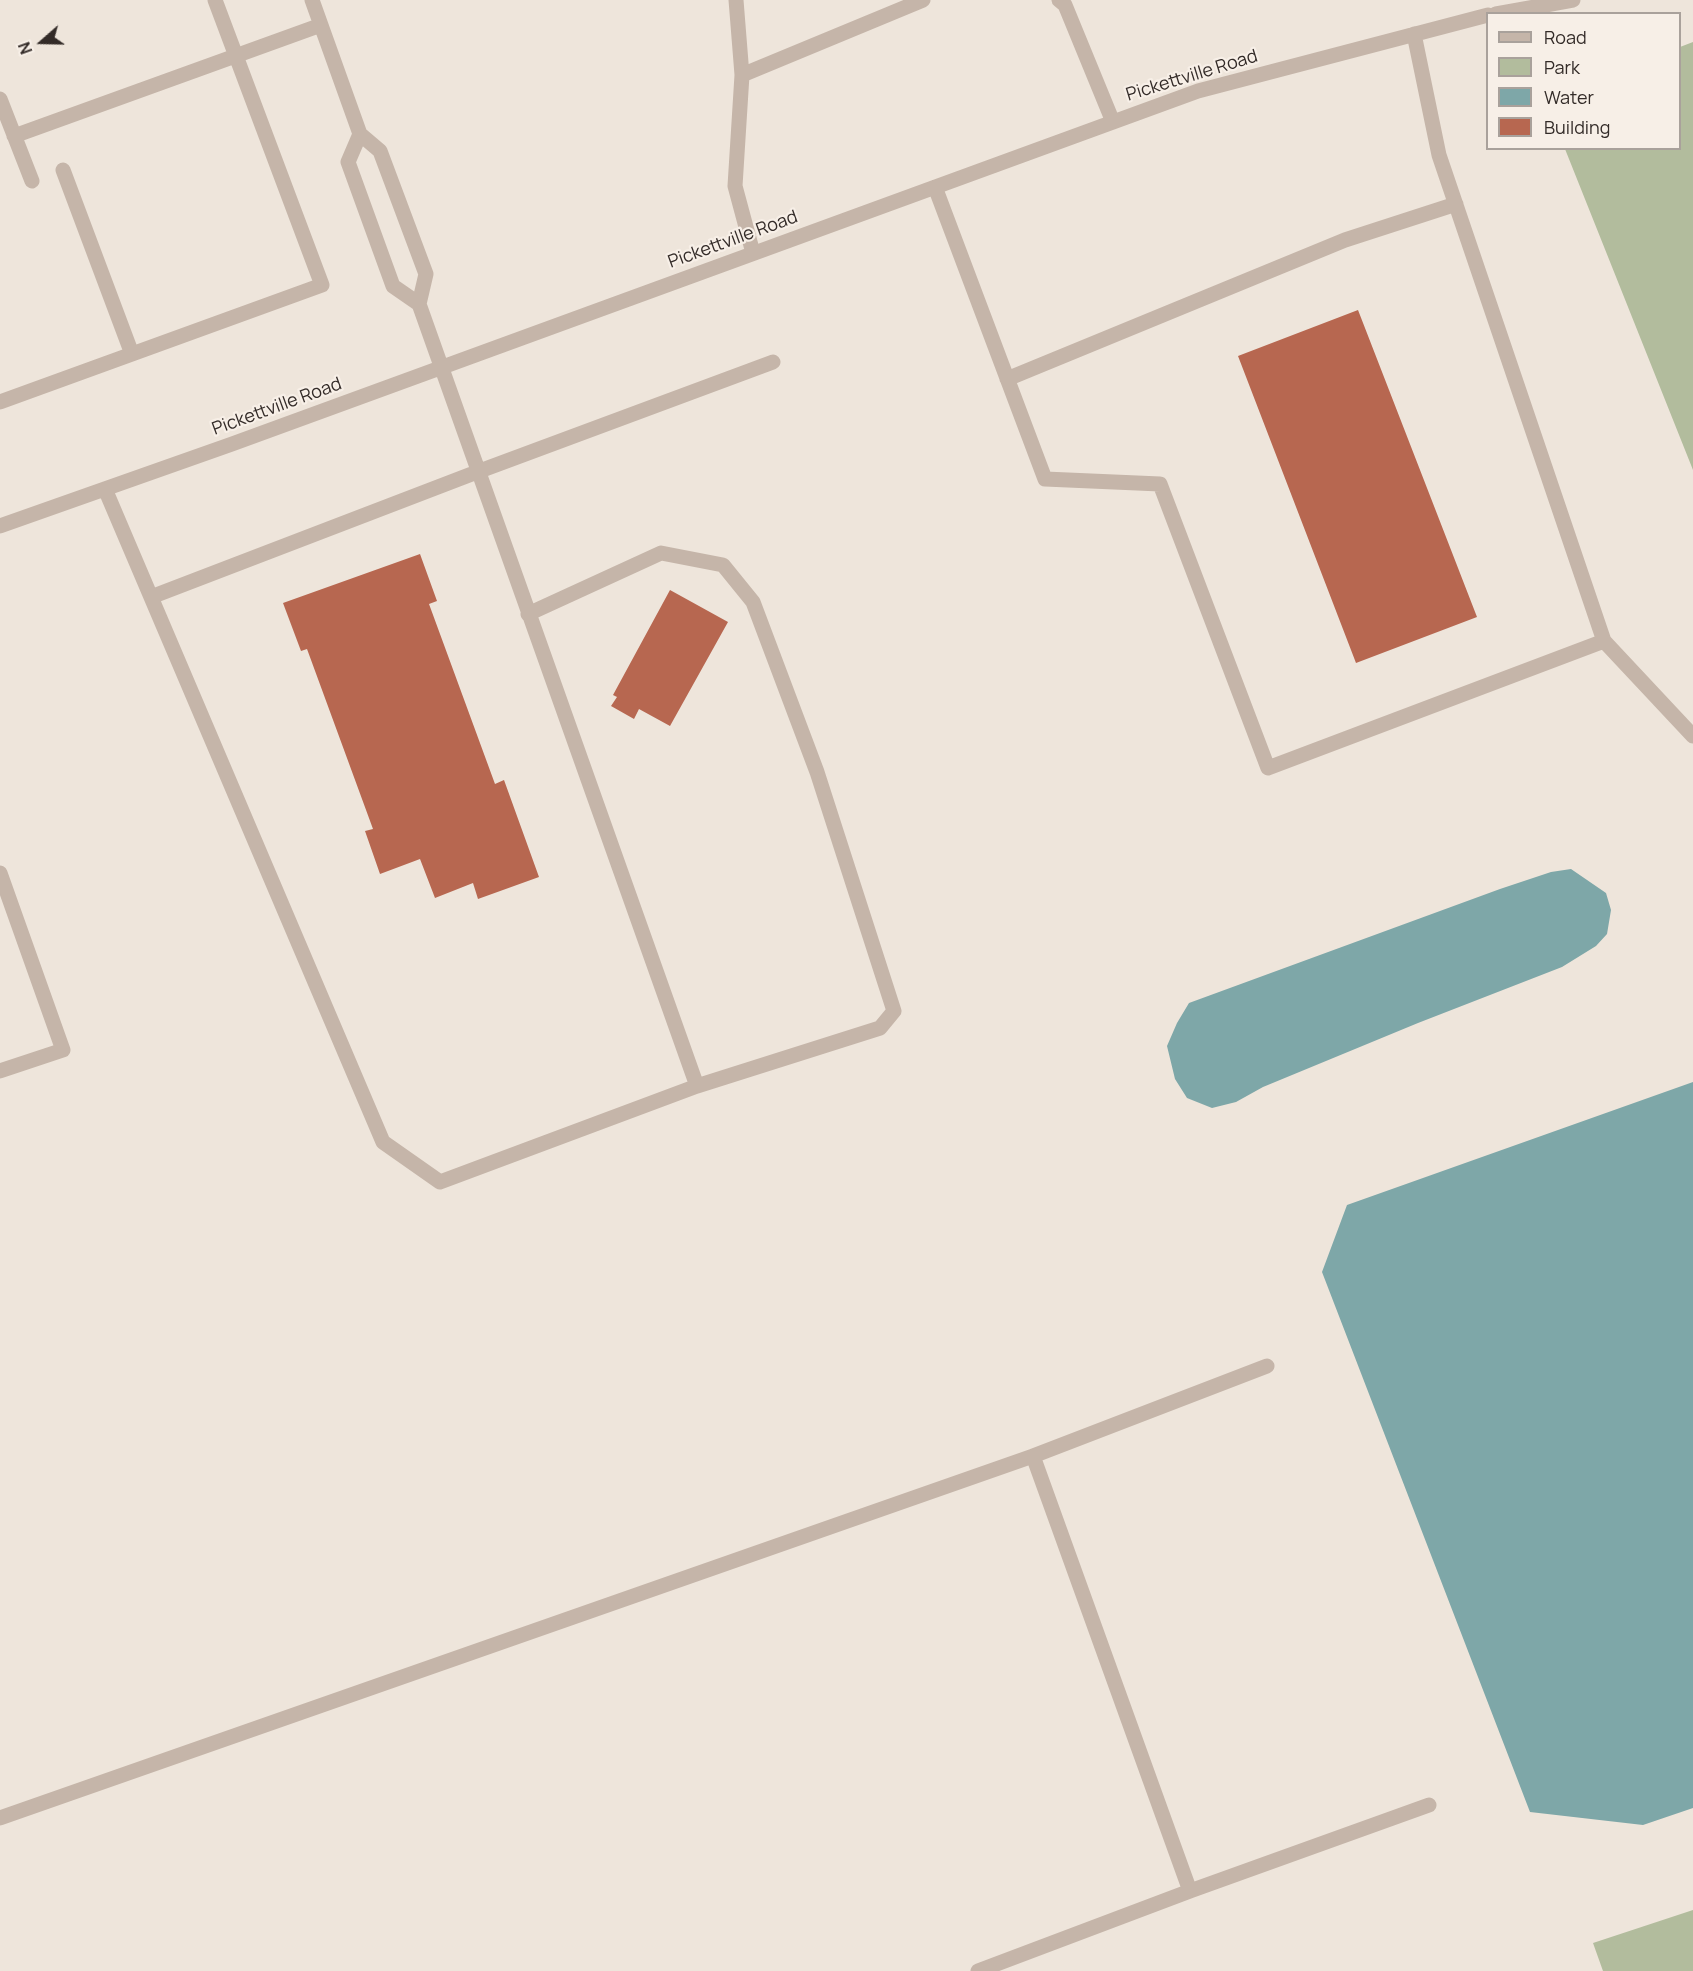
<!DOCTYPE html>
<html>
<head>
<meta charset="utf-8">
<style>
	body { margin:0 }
	#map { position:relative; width:1693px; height:1971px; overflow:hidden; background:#eee5db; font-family:Manrope,sans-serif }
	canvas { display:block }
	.legend { position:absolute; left:1486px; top:12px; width:195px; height:138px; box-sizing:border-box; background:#f7efe7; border:2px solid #a9a19b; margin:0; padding:8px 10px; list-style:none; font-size:18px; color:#332b28 }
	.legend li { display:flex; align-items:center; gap:12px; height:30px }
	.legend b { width:30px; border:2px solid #a9a19b }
	.north { position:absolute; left:12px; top:12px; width:60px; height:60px; -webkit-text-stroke:4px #f7efe7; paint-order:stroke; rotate:250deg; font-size:16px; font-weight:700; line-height:24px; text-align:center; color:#332b28 }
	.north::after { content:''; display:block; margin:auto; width:21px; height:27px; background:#332b28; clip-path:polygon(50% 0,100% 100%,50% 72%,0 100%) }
</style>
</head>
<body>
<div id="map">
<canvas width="1693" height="1971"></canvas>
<ul class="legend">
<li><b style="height:8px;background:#c5b5a9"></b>Road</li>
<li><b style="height:16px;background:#b2bc9d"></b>Park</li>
<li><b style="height:16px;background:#7ea7a8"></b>Water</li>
<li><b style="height:16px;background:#b76750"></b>Building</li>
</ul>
<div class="north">N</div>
</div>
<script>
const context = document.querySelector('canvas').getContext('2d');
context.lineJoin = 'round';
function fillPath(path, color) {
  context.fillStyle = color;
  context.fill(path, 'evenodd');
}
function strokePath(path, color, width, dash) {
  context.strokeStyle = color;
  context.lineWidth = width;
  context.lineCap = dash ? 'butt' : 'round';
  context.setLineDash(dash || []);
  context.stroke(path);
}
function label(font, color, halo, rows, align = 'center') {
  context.font = font + ' Manrope,sans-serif';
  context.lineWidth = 4.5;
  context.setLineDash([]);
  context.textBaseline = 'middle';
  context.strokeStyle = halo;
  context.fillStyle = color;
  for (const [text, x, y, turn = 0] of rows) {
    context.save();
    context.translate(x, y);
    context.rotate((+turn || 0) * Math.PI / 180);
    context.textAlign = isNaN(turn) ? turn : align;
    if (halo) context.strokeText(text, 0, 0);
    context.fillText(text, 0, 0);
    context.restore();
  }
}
fillPath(new Path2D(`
	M 1693,42 L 1693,470 L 1565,149 L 1680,148 L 1680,47 Z
	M 1693,1910 L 1693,1971 L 1603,1971 L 1593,1943 Z`), '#b2bc9d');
fillPath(new Path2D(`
	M 1571,869 L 1606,893 L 1611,910 L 1607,934 L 1596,946 L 1562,967 L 1418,1023 L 1263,1087 L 1236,1102 L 1212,1108 L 1187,1098 L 1175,1079 L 1167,1046 L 1177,1023 L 1189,1003 L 1500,889 L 1551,872 Z
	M 1693,1082 L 1693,1808 L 1643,1825 L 1530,1812 L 1322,1272 L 1347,1205 Z`), '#7ea7a8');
fillPath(new Path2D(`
	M 1358,310 L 1477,617 L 1356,663 L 1238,356 Z
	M 420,554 L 437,601 L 429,604 L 495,784 L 504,780 L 539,877 L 478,899 L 473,883 L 435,898 L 420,859 L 380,874 L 365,831 L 373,829 L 307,649 L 301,651 L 283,603 Z
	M 670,590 L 728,622 L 670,726 L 639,709 L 634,719 L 611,706 L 617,697 L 613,695 Z`), '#b76750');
strokePath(new Path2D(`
	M 312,0 L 360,134 L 380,151 L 426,274 L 419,304 L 393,286 L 348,162 L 360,134
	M 736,0 L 742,75 L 735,186 L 753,253
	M 1059,0 L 1065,5 L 1113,122
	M 1496,14 L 1573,0
	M 742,75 L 923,0
	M 0,99 L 32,181
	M 14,136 L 321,25
	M 63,170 L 132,354
	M 935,187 L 1045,479 L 1160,484 L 1268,768 L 1604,641 L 1439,155 L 1414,34
	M 1007,379 L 1345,240 L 1456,204
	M 0,402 L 322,285 L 215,0
	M 105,489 L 383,1142 L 440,1182 L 697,1086 L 419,304
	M 0,526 L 232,444 L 1198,91 L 1488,15
	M 151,597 L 477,472 L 773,362
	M 528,614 L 661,553 L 723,565 L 753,602 L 817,772 L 894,1011 L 880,1028 L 697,1086
	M 1604,641 L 1693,736
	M 0,873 L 63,1050 L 0,1071
	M 1033,1456 L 1267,1366
	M 0,1818 L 1033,1456 L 1190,1891 L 978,1971
	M 1190,1891 L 1429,1805`), '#c5b5a9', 15);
label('18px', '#332b28', '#f7efe7', [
	["Pickettville Road",1192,76,-17],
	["Pickettville Road",733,240,-20],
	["Pickettville Road",277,407,-20]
]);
</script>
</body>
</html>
